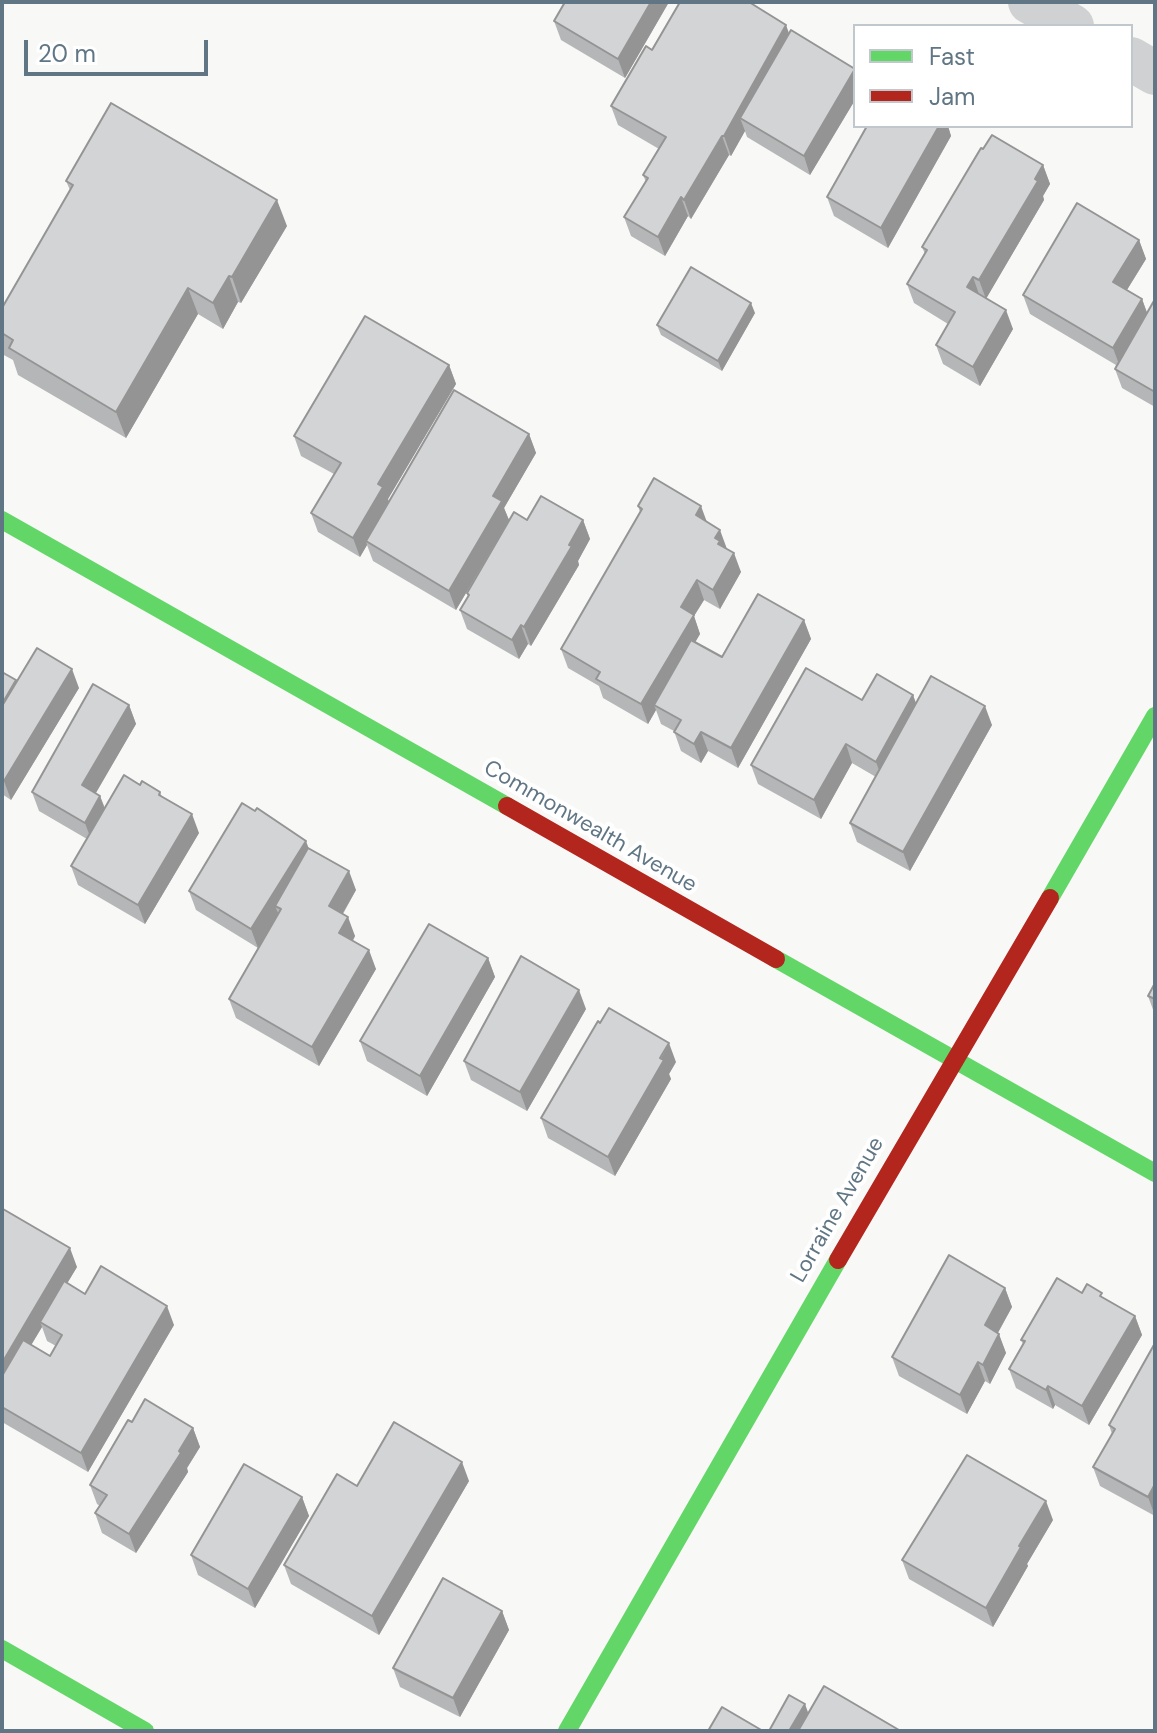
<!DOCTYPE html>
<html>
<head>
<meta charset="utf-8">
<style>
	body { margin:0 }
	#map { position:relative; width:1157px; height:1733px; overflow:hidden; background:#f8f8f7; font-family:"DM Sans",sans-serif }
	canvas { display:block }
	.frame { position:absolute; inset:0; border:4px solid #617684; pointer-events:none }
	.legend { position:absolute; left:853px; top:24px; width:280px; height:104px; box-sizing:border-box; background:#fff; border:2px solid #c0c8ce; margin:0; padding:10px 14px; list-style:none; font-size:24px; color:#617684 }
	.legend li { display:flex; align-items:center; gap:16px; height:40px }
	.legend b { width:40px; border:2px solid #c0c8ce }
	.scale { position:absolute; left:24px; top:40px; width:184px; height:36px; box-sizing:border-box; border:4px solid #617684; border-top:0; padding-left:10px; font-size:24px; line-height:28px; white-space:nowrap; color:#617684; -webkit-text-stroke:6px #fff; paint-order:stroke }
</style>
</head>
<body>
<div id="map">
<canvas width="1157" height="1733"></canvas>
<div class="frame"></div>
<ul class="legend">
<li><b style="height:10px;background:#63d668"></b>Fast</li>
<li><b style="height:10px;background:#b3261e"></b>Jam</li>
</ul>
<div class="scale">20 m</div>
</div>
<script>
const context = document.querySelector('canvas').getContext('2d');
context.lineJoin = 'round';
function strokePath(path, color, width, dash) {
  context.strokeStyle = color;
  context.lineWidth = width;
  context.lineCap = dash ? 'butt' : 'round';
  context.setLineDash(dash || []);
  context.stroke(path);
}
function fillPath(path, color) {
  context.fillStyle = color;
  context.fill(path, 'evenodd');
}
function label(font, color, halo, rows, align = 'center') {
  context.font = font + ' "DM Sans",sans-serif';
  context.lineWidth = 8;
  context.setLineDash([]);
  context.textBaseline = 'middle';
  context.strokeStyle = halo;
  context.fillStyle = color;
  for (const [text, x, y, turn = 0] of rows) {
    context.save();
    context.translate(x, y);
    context.rotate((+turn || 0) * Math.PI / 180);
    context.textAlign = isNaN(turn) ? turn : align;
    if (halo) context.strokeText(text, 0, 0);
    context.fillText(text, 0, 0);
    context.restore();
  }
}
strokePath(new Path2D(`
	M 1030,2 L 1072,26
	M 1131,59 L 1155,73`), '#d0d1d2', 44);
strokePath(new Path2D(`
	M 2,520 L 507,806
	M 1050,898 L 1155,716
	M 776,959 L 1155,1173
	M 2,1649 L 145,1731
	M 567,1731 L 838,1260`), '#63d668', 18);
strokePath(new Path2D(`
	M 507,806 L 776,959
	M 838,1260 L 1050,898`), '#b3261e', 18);
fillPath(new Path2D(`
	M 565,2 L 669,2 L 625,78 L 561,40 L 554,21 Z
	M 789,34 L 855,69 L 855,100 L 810,175 L 747,137 L 745,131 L 731,156 L 729,155 L 691,219 L 688,216 L 665,256 L 631,236 L 624,217 L 646,182 L 643,175 L 659,149 L 618,125 L 611,106 L 652,50 Z
	M 867,126 L 948,126 L 951,136 L 888,248 L 834,216 L 827,197 Z
	M 1043,165 L 1050,184 L 1043,196 L 1044,200 L 986,298 L 1013,329 L 980,386 L 943,364 L 936,345 L 948,324 L 914,303 L 907,284 L 925,254 L 922,247 Z
	M 66,181 L 287,226 L 241,303 L 238,302 L 223,329 L 198,314 L 126,438 L 18,375 L 13,360 L 2,354 L 2,308 L 70,190 Z
	M 1139,240 L 1146,259 L 1127,290 L 1142,299 L 1147,313 L 1155,299 L 1155,407 L 1122,388 L 1115,369 L 1116,365 L 1030,314 L 1023,295 Z
	M 755,313 L 722,371 L 661,335 L 657,325 Z
	M 449,365 L 456,384 L 388,499 L 389,502 L 529,434 L 536,453 L 504,508 L 509,520 L 456,610 L 373,561 L 367,545 L 360,557 L 318,532 L 311,513 L 334,474 L 301,456 L 294,436 Z
	M 638,506 L 706,521 L 727,549 L 741,572 L 720,609 L 704,600 L 694,616 L 700,634 L 695,642 L 722,657 L 804,620 L 811,639 L 738,768 L 708,751 L 701,763 L 681,751 L 674,731 L 661,724 L 656,710 L 648,724 L 603,698 L 599,686 L 568,668 L 561,649 L 640,512 Z
	M 527,520 L 583,520 L 590,539 L 578,561 L 579,565 L 531,646 L 528,644 L 519,659 L 467,629 L 460,610 L 468,597 L 467,593 Z
	M 2,672 L 16,682 L 79,688 L 11,800 L 2,794 Z
	M 913,695 L 916,704 L 992,725 L 910,871 L 857,842 L 850,823 L 876,777 L 852,763 L 821,819 L 758,784 L 751,765 L 862,700 Z
	M 129,705 L 136,724 L 95,793 L 100,796 L 105,808 L 140,785 L 160,792 L 162,797 L 199,833 L 145,924 L 78,885 L 71,866 L 87,839 L 39,811 L 32,792 Z
	M 308,848 L 356,890 L 343,914 L 355,936 L 353,941 L 376,969 L 319,1066 L 236,1018 L 229,999 L 258,948 L 196,910 L 189,891 Z
	M 488,958 L 495,977 L 427,1096 L 367,1061 L 360,1041 Z
	M 1155,983 L 1155,1015 L 1148,996 Z
	M 586,1009 L 527,1111 L 471,1080 L 464,1061 Z
	M 676,1062 L 669,1074 L 671,1079 L 615,1176 L 548,1138 L 541,1118 Z
	M 2,1211 L 77,1267 L 67,1283 L 85,1294 L 174,1325 L 88,1472 L 2,1422 ZM 42,1327 L 47,1341 L 56,1346 L 50,1356 L 31,1345 Z
	M 1005,1288 L 1012,1307 L 998,1333 L 1006,1353 L 990,1384 L 985,1381 L 967,1414 L 899,1376 L 892,1357 Z
	M 1082,1293 L 1104,1298 L 1135,1316 L 1142,1335 L 1089,1425 L 1055,1405 L 1053,1409 L 1016,1388 L 1009,1369 L 1023,1344 L 1021,1340 Z
	M 1155,1343 L 1155,1516 L 1100,1486 L 1093,1467 L 1112,1434 L 1109,1425 Z
	M 132,1422 L 193,1428 L 200,1447 L 187,1468 L 188,1472 L 136,1553 L 102,1533 L 95,1513 L 100,1506 L 97,1504 L 90,1485 Z
	M 469,1481 L 379,1635 L 291,1584 L 284,1565 L 357,1486 Z
	M 302,1497 L 309,1516 L 255,1608 L 198,1575 L 191,1555 Z
	M 1053,1520 L 1027,1564 L 1028,1566 L 993,1627 L 909,1579 L 902,1560 Z
	M 502,1611 L 509,1630 L 460,1717 L 400,1687 L 393,1668 Z`), '#b5b6b7');
fillPath(new Path2D(`
	M 651,2 L 669,2 L 625,78 L 618,59 Z
	M 786,25 L 793,44 L 740,118 L 745,131 L 731,156 L 724,136 Z
	M 855,69 L 855,100 L 810,175 L 804,156 Z
	M 939,126 L 948,126 L 951,136 L 888,248 L 881,228 Z
	M 722,136 L 729,155 L 691,219 L 684,200 Z
	M 1043,165 L 1050,184 L 1043,196 L 1044,200 L 986,299 L 979,280 Z
	M 681,197 L 688,216 L 665,256 L 658,237 Z
	M 277,200 L 287,226 L 241,303 L 232,277 Z
	M 1139,240 L 1146,259 L 1120,301 L 1113,282 Z
	M 229,276 L 238,302 L 223,329 L 213,303 Z
	M 973,277 L 980,297 L 967,287 Z
	M 188,288 L 198,314 L 126,438 L 116,412 Z
	M 1142,299 L 1149,318 L 1120,367 L 1113,348 Z
	M 751,303 L 755,313 L 722,371 L 718,361 Z
	M 1006,310 L 1013,329 L 980,386 L 973,367 Z
	M 449,365 L 456,384 L 388,499 L 390,507 L 366,541 L 367,545 L 360,557 L 353,538 L 378,484 Z
	M 529,434 L 536,453 L 504,508 L 509,520 L 456,610 L 449,591 L 493,496 Z
	M 701,506 L 708,525 L 696,515 Z
	M 583,520 L 590,539 L 578,561 L 579,565 L 531,646 L 524,627 Z
	M 720,530 L 727,549 L 727,560 L 715,538 Z
	M 734,553 L 741,572 L 720,609 L 713,590 Z
	M 697,580 L 704,600 L 694,616 L 700,634 L 658,707 L 654,705 L 656,710 L 648,724 L 641,704 L 681,607 Z
	M 804,620 L 811,639 L 738,768 L 731,748 Z
	M 521,625 L 528,644 L 519,659 L 512,640 Z
	M 72,669 L 79,688 L 11,800 L 4,781 Z
	M 913,695 L 920,714 L 883,781 L 876,762 Z
	M 129,705 L 136,724 L 89,805 L 82,785 Z
	M 985,706 L 992,725 L 910,871 L 903,852 Z
	M 701,732 L 708,751 L 701,763 L 694,744 Z
	M 846,744 L 852,763 L 821,819 L 814,800 Z
	M 100,796 L 107,815 L 92,842 L 85,823 Z
	M 192,814 L 199,833 L 145,924 L 138,905 Z
	M 306,841 L 313,860 L 281,909 L 275,906 L 279,915 L 258,948 L 251,929 Z
	M 349,871 L 356,890 L 336,925 L 329,906 Z
	M 348,917 L 355,936 L 346,952 L 339,933 Z
	M 369,950 L 376,969 L 319,1066 L 312,1047 Z
	M 488,958 L 495,977 L 427,1096 L 420,1076 Z
	M 579,990 L 586,1009 L 527,1111 L 520,1092 Z
	M 669,1043 L 676,1062 L 669,1074 L 671,1079 L 615,1176 L 608,1157 Z
	M 70,1248 L 77,1267 L 43,1324 L 40,1322 L 42,1327 L 2,1394 L 2,1363 Z
	M 1005,1288 L 1012,1307 L 991,1345 L 985,1325 Z
	M 167,1306 L 174,1325 L 88,1472 L 81,1453 Z
	M 1135,1316 L 1142,1335 L 1089,1425 L 1082,1406 Z
	M 999,1334 L 1006,1353 L 990,1384 L 983,1365 Z
	M 978,1362 L 985,1381 L 967,1414 L 960,1395 Z
	M 1048,1386 L 1055,1405 L 1053,1409 L 1046,1390 Z
	M 193,1428 L 200,1447 L 187,1468 L 188,1472 L 136,1553 L 129,1534 Z
	M 462,1462 L 469,1481 L 379,1635 L 372,1616 Z
	M 1155,1484 L 1155,1516 L 1148,1497 Z
	M 302,1497 L 309,1516 L 255,1608 L 248,1589 Z
	M 1046,1501 L 1053,1520 L 1027,1564 L 1028,1566 L 993,1627 L 986,1608 L 1019,1546 Z
	M 502,1611 L 509,1630 L 460,1717 L 453,1698 Z
	M 805,1704 L 812,1723 L 807,1731 L 789,1731 Z`), '#949495');
const building = new Path2D(`
	M 565,2 L 651,2 L 618,59 L 554,21 Z
	M 680,2 L 749,2 L 786,25 L 724,136 L 722,136 L 684,200 L 681,197 L 658,237 L 624,217 L 648,178 L 643,175 L 666,137 L 611,106 L 646,46 L 652,50 Z
	M 791,30 L 855,69 L 804,156 L 740,118 Z
	M 111,103 L 277,200 L 232,277 L 229,276 L 213,303 L 188,288 L 116,412 L 9,348 L 13,340 L 2,333 L 2,308 L 73,185 L 66,181 Z
	M 867,126 L 939,126 L 881,228 L 827,197 Z
	M 992,135 L 1043,165 L 1035,179 L 1038,181 L 979,280 L 973,277 L 967,287 L 1006,310 L 973,367 L 936,345 L 955,312 L 907,284 L 927,250 L 922,247 L 981,148 L 983,149 Z
	M 1077,203 L 1139,240 L 1113,282 L 1142,299 L 1113,348 L 1023,295 Z
	M 691,267 L 751,303 L 718,361 L 657,325 Z
	M 1155,299 L 1155,392 L 1115,369 Z
	M 365,316 L 449,365 L 378,484 L 383,487 L 353,538 L 311,513 L 341,463 L 294,436 Z
	M 454,390 L 529,434 L 493,496 L 502,501 L 449,591 L 366,541 Z
	M 654,478 L 701,506 L 696,515 L 720,530 L 715,538 L 720,541 L 718,544 L 734,553 L 713,590 L 697,580 L 681,607 L 694,615 L 641,704 L 596,679 L 600,672 L 561,649 L 642,509 L 638,506 Z
	M 541,496 L 583,520 L 569,545 L 572,546 L 524,627 L 521,625 L 512,640 L 460,610 L 469,595 L 467,593 L 514,512 L 527,520 Z
	M 758,594 L 804,620 L 731,748 L 701,732 L 694,744 L 674,732 L 681,720 L 654,705 L 691,640 L 722,657 Z
	M 37,648 L 72,669 L 4,781 L 2,779 L 2,706 Z
	M 806,668 L 862,700 L 877,674 L 913,695 L 876,762 L 846,744 L 814,800 L 751,765 Z
	M 2,672 L 16,680 L 2,704 Z
	M 931,676 L 985,706 L 903,852 L 850,823 Z
	M 93,684 L 129,705 L 82,785 L 100,796 L 85,823 L 32,792 Z
	M 124,775 L 140,785 L 142,781 L 160,792 L 159,795 L 192,814 L 138,905 L 71,866 Z
	M 242,803 L 255,811 L 257,808 L 306,841 L 251,929 L 189,891 Z
	M 308,848 L 349,871 L 329,906 L 348,917 L 339,933 L 369,950 L 312,1047 L 229,999 L 281,909 L 275,906 Z
	M 429,924 L 488,958 L 420,1076 L 360,1041 Z
	M 521,956 L 579,990 L 520,1092 L 464,1061 Z
	M 1155,983 L 1155,999 L 1148,996 Z
	M 609,1008 L 669,1043 L 660,1058 L 664,1060 L 608,1157 L 541,1118 L 598,1021 L 600,1023 Z
	M 3,1209 L 70,1248 L 2,1363 L 2,1211 Z
	M 949,1255 L 1005,1288 L 985,1325 L 999,1334 L 983,1365 L 978,1362 L 960,1395 L 892,1357 Z
	M 101,1266 L 167,1306 L 81,1453 L 2,1407 L 2,1376 L 23,1340 L 50,1356 L 62,1335 L 40,1322 L 64,1281 L 85,1294 Z
	M 1057,1278 L 1082,1293 L 1087,1284 L 1102,1293 L 1100,1296 L 1135,1316 L 1082,1406 L 1048,1386 L 1046,1390 L 1009,1369 L 1025,1341 L 1021,1340 Z
	M 1155,1343 L 1155,1484 L 1148,1497 L 1093,1467 L 1115,1429 L 1109,1425 Z
	M 145,1399 L 193,1428 L 179,1451 L 181,1453 L 129,1534 L 95,1513 L 107,1495 L 90,1485 L 128,1420 L 132,1422 Z
	M 394,1422 L 462,1462 L 372,1616 L 284,1565 L 337,1474 L 357,1486 Z
	M 967,1455 L 1046,1501 L 1019,1546 L 1021,1547 L 986,1608 L 902,1560 Z
	M 244,1464 L 302,1497 L 248,1589 L 191,1555 Z
	M 443,1578 L 502,1611 L 453,1698 L 393,1668 Z
	M 824,1686 L 899,1730 L 898,1731 L 798,1731 Z
	M 789,1695 L 805,1704 L 789,1731 L 769,1731 Z
	M 722,1707 L 763,1731 L 708,1731 Z`);
fillPath(building, '#d3d4d5');
strokePath(building, '#949495', 2);
label('22px', '#617684', '#fff', [
	["Commonwealth Avenue",590,827,30],
	["Lorraine Avenue",838,1210,-60]
]);
</script>
</body>
</html>
